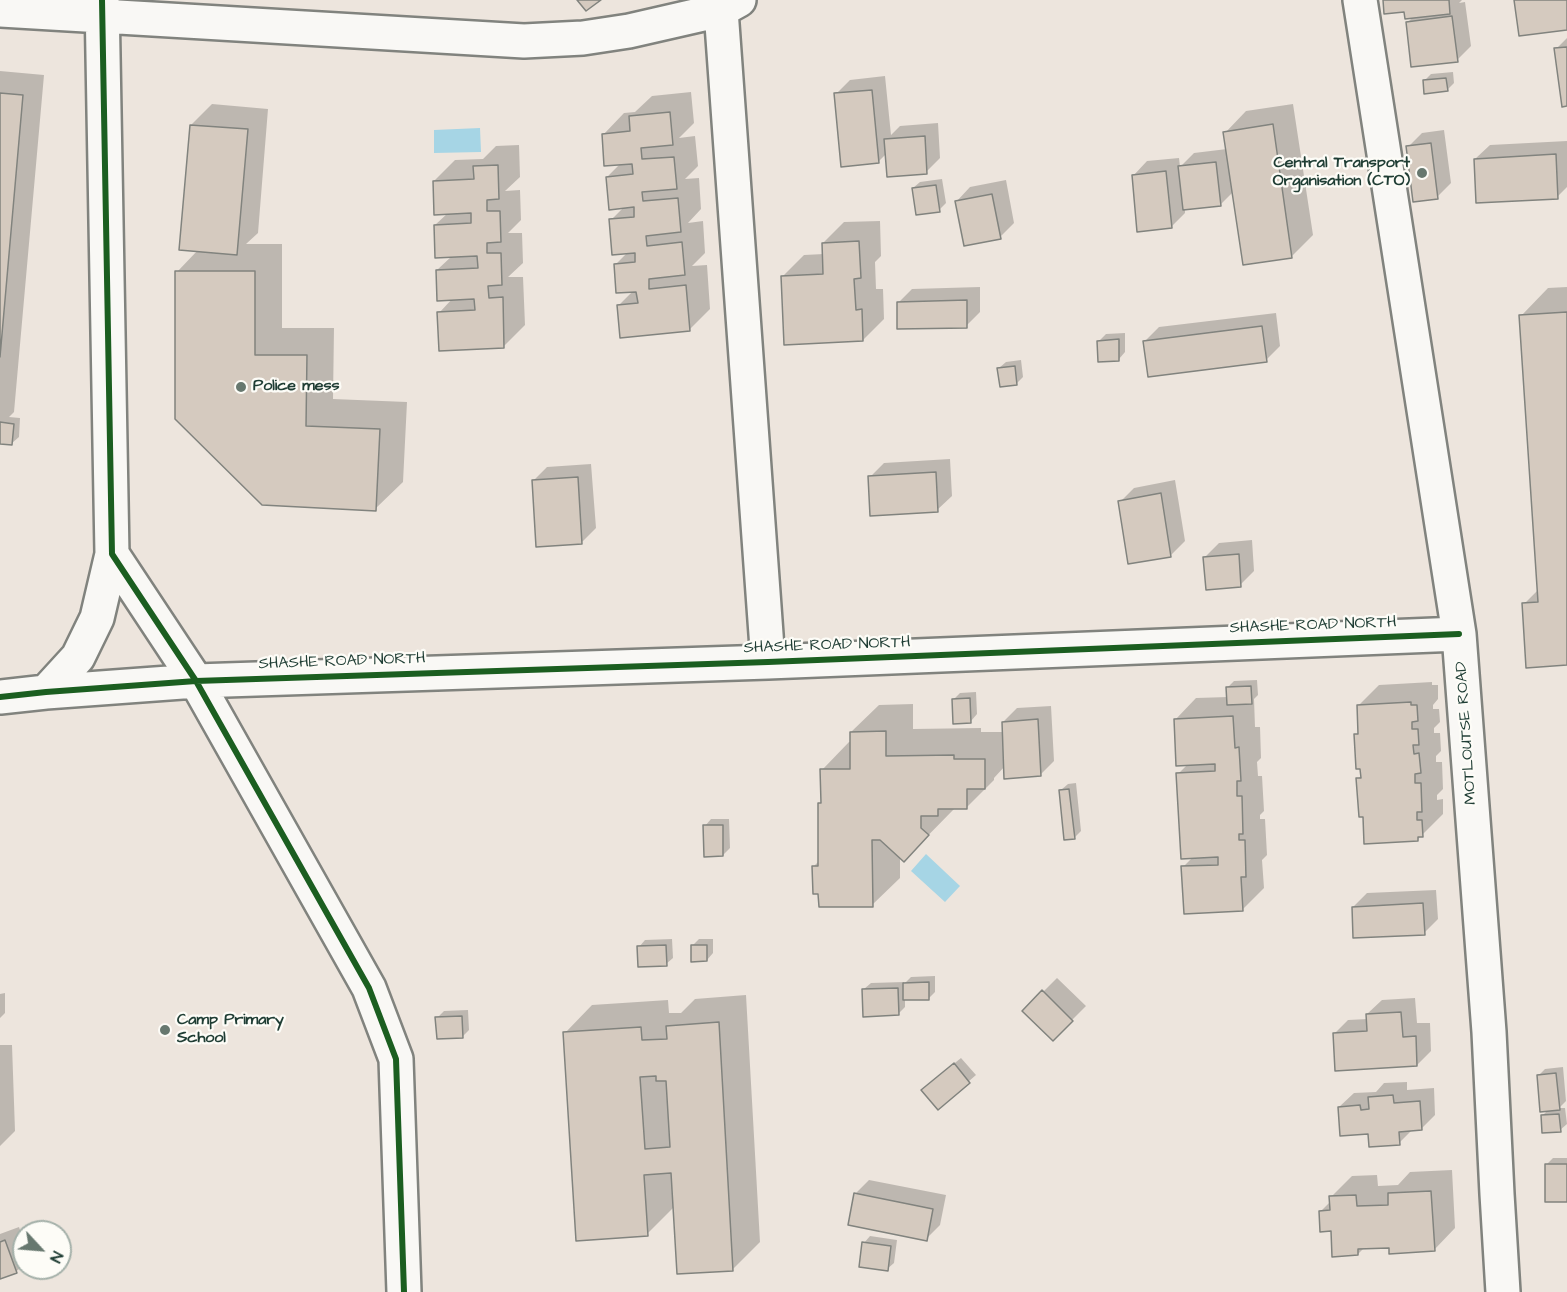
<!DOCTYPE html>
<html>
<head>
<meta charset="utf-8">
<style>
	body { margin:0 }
	#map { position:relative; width:1567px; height:1292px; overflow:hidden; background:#ede5dd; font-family:"Architects Daughter",sans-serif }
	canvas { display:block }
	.north { position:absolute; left:12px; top:1220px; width:60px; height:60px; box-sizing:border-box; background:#fdfcf7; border:2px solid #a4b0a9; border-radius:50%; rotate:116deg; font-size:16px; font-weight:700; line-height:24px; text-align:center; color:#1f3d34 }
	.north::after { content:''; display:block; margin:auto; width:21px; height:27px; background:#67786f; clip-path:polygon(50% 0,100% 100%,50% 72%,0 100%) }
</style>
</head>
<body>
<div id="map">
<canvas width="1567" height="1292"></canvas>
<div class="north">N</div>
</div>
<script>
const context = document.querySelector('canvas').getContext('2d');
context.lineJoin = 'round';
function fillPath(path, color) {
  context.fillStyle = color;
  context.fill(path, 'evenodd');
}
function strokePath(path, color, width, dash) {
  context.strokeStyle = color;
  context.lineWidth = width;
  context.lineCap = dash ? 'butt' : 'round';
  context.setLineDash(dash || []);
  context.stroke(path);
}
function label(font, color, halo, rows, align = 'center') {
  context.font = font + ' "Architects Daughter",sans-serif';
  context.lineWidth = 4.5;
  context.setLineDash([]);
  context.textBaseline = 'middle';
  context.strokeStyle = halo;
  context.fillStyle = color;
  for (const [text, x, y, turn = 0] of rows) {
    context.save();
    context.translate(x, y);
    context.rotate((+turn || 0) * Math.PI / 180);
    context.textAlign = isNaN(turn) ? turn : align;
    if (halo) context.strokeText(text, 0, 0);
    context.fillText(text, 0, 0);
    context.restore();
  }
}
fillPath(new Path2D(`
	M 480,128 L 481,152 L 434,153 L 434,130 Z
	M 926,854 L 960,886 L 945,902 L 911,871 Z`), '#a6d5e5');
fillPath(new Path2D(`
	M 1384,0 L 1462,0 L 1459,3 L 1465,2 L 1471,46 L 1457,60 L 1407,23 L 1413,17 L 1406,10 Z
	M 1567,38 L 1567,104 L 1556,49 Z
	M 0,71 L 44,75 L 14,412 L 9,417 L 20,418 L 19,437 L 12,443 L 0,442 Z
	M 1453,72 L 1454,83 L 1447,90 L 1424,81 L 1431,74 Z
	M 885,76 L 891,135 L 900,126 L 938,123 L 940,158 L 926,172 L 887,153 L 878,162 L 836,94 L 850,80 Z
	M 691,92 L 694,123 L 679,138 L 695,136 L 698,166 L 685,179 L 699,178 L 701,209 L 688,223 L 703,221 L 705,253 L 692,266 L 707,265 L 710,309 L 689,330 L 619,305 L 634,290 L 615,265 L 628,252 L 611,220 L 624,207 L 607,177 L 621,163 L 603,135 L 624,113 L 635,112 L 652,96 Z
	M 212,104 L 268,109 L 258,233 L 246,244 L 282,244 L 282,328 L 334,328 L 333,399 L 407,402 L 403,482 L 375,509 L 177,272 L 198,250 L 191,125 Z
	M 1293,104 L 1313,235 L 1292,256 L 1233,192 L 1220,205 L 1185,208 L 1185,213 L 1171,227 L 1133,176 L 1147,161 L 1179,158 L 1180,167 L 1194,153 L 1227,149 L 1225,133 L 1246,111 Z
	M 1444,130 L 1451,183 L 1437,197 L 1408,147 L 1422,133 Z
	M 1567,141 L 1567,187 L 1557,197 L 1475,159 L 1490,145 Z
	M 519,145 L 520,177 L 505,191 L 520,190 L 521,220 L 508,233 L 522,233 L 523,263 L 508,277 L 523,277 L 525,325 L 504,346 L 439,313 L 453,298 L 437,270 L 452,256 L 435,225 L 448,213 L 434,181 L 455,160 L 483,159 L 496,146 Z
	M 942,179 L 946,203 L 939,210 L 913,188 L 920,182 Z
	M 1006,180 L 1014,223 L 1000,237 L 956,202 L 970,187 Z
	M 880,221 L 881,256 L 875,262 L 876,289 L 883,289 L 884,319 L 863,340 L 783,276 L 804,255 L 824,254 L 823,243 L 844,222 Z
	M 980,287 L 980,312 L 966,326 L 898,303 L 912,289 Z
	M 1567,287 L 1567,664 L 1524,604 L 1539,589 L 1521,316 L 1548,288 Z
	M 1276,313 L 1280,346 L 1266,360 L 1145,341 L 1159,327 Z
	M 1125,333 L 1125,352 L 1119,359 L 1099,341 L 1106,334 Z
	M 1021,360 L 1023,377 L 1016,384 L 999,368 L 1006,362 Z
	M 950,459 L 952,496 L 937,510 L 870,477 L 884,463 Z
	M 591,464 L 596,528 L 582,542 L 533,481 L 547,467 Z
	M 1175,480 L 1185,541 L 1171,555 L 1120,502 L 1134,488 Z
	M 1252,540 L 1254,571 L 1240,585 L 1205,557 L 1219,543 Z
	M 1257,680 L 1258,695 L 1254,699 L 1255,727 L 1260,727 L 1261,758 L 1257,762 L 1258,776 L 1262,776 L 1264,811 L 1260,815 L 1260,819 L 1265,819 L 1267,855 L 1262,860 L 1264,888 L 1243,909 L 1183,867 L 1193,857 L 1178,774 L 1188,764 L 1175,720 L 1196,698 L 1228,697 L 1227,688 L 1234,681 Z
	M 1432,682 L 1432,685 L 1438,685 L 1438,699 L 1433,705 L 1433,709 L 1439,709 L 1440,722 L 1434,728 L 1434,733 L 1440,733 L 1441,751 L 1436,756 L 1436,762 L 1442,762 L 1443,789 L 1437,795 L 1437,800 L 1443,799 L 1443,814 L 1418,839 L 1364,815 L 1358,779 L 1362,775 L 1356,735 L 1360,731 L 1358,706 L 1379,685 Z
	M 976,692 L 977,714 L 971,721 L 953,700 L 960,693 Z
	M 913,704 L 913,729 L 981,728 L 981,732 L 1004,732 L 1003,722 L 1017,708 L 1051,706 L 1054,761 L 1040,775 L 1005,766 L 994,778 L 994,780 L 967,807 L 955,808 L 904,860 L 900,856 L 900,878 L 872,905 L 813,867 L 820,860 L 819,804 L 822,801 L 822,770 L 849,742 L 851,742 L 851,732 L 879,705 Z
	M 1076,783 L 1081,831 L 1074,838 L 1061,790 L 1068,784 Z
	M 711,819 L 729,819 L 730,848 L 723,855 L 705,826 Z
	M 1436,890 L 1438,919 L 1424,933 L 1353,907 L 1367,893 Z
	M 672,939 L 673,958 L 666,964 L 639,947 L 645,940 Z
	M 699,939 L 713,939 L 713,953 L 707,960 L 692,946 Z
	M 935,976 L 935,992 L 929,998 L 905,999 L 905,1007 L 898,1014 L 864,989 L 871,983 L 904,982 L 904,984 L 911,977 Z
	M 1057,978 L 1086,1006 L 1053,1039 L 1024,1011 Z
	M 5,993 L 5,1013 L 0,1018 L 0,994 Z
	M 746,995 L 760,1242 L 733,1269 L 674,1207 L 647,1234 L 565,1033 L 592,1005 L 668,1000 L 669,1013 L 681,1013 L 695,999 Z
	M 1415,998 L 1417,1023 L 1430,1023 L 1431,1051 L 1417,1065 L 1334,1034 L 1348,1020 L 1368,1019 L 1367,1014 L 1382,1000 Z
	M 468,1010 L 469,1030 L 462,1037 L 437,1018 L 444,1011 Z
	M 0,1045 L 12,1045 L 15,1131 L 0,1146 Z
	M 961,1058 L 976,1075 L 938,1108 L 930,1083 Z
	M 1563,1067 L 1566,1101 L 1559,1108 L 1565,1108 L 1567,1124 L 1560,1130 L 1542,1116 L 1549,1109 L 1538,1076 L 1545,1069 Z
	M 1407,1082 L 1407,1090 L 1434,1088 L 1435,1115 L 1421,1129 L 1413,1129 L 1399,1143 L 1370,1132 L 1339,1107 L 1354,1093 L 1376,1092 L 1384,1083 Z
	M 1553,1158 L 1567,1158 L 1567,1200 L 1546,1165 Z
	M 1452,1170 L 1455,1228 L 1434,1250 L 1390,1246 L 1365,1247 L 1358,1254 L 1332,1230 L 1321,1211 L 1331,1201 L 1331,1197 L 1352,1176 L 1377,1175 L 1378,1186 L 1398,1185 L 1410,1172 Z
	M 869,1180 L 946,1195 L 940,1225 L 926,1239 L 855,1194 Z
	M 19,1227 L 24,1242 L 24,1263 L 16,1272 L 0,1278 L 0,1234 Z
	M 870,1236 L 897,1240 L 894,1263 L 887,1269 L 864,1243 Z`), '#0003');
const building = new Path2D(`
	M 577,0 L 601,0 L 586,11 Z
	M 1383,0 L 1449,0 L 1450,14 L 1405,19 L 1404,12 L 1384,14 Z
	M 1514,0 L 1567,0 L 1567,30 L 1519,36 Z
	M 1452,16 L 1458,62 L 1411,67 L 1406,22 Z
	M 1567,47 L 1567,106 L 1562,107 L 1554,48 Z
	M 1446,78 L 1448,91 L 1424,94 L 1423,80 Z
	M 872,90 L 879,163 L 841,167 L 834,93 Z
	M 0,93 L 23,95 L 0,357 Z
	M 670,112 L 673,145 L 641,148 L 642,159 L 674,157 L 677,189 L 642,192 L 643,201 L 678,198 L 681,232 L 646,236 L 647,246 L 682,242 L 685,275 L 649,279 L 649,289 L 686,285 L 690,331 L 620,338 L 617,305 L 638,303 L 636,292 L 616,293 L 614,264 L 635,262 L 635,253 L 612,255 L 609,219 L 634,217 L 634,207 L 609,210 L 606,177 L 633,174 L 632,164 L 604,166 L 602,134 L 630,131 L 629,116 Z
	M 1273,124 L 1292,258 L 1243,265 L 1223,132 Z
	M 190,125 L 248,129 L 237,255 L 179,250 Z
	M 925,136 L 927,174 L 887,177 L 884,139 Z
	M 1431,143 L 1438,199 L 1413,202 L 1406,146 Z
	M 1556,154 L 1558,199 L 1476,203 L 1474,159 Z
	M 1216,162 L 1221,206 L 1183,210 L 1178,166 Z
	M 498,165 L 499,199 L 487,200 L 487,211 L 500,211 L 501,242 L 487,243 L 487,253 L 501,253 L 502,285 L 488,286 L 489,298 L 503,297 L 504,348 L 439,351 L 437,312 L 475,310 L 474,299 L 437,301 L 436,270 L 478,268 L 477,256 L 435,258 L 434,225 L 471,223 L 471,213 L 434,215 L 433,181 L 474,179 L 473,166 Z
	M 1166,171 L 1172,228 L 1137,232 L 1132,175 Z
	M 936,185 L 940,212 L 916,215 L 912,188 Z
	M 992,194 L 1001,239 L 964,246 L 955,201 Z
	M 859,241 L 861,278 L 854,279 L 856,310 L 862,309 L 863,341 L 784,345 L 781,276 L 823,274 L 822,243 Z
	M 175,271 L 255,271 L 255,355 L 307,355 L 306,426 L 380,429 L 376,511 L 262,505 L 175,419 Z
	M 967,300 L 967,328 L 897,329 L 897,302 Z
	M 1567,312 L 1567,665 L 1526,668 L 1522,603 L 1538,602 L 1519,315 Z
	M 1262,326 L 1267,362 L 1148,377 L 1143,341 Z
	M 1119,339 L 1119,361 L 1098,362 L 1097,341 Z
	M 1015,366 L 1017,385 L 1000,387 L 997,368 Z
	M 0,422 L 14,424 L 12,445 L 0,444 Z
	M 936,472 L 938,512 L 870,516 L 868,476 Z
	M 578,477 L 582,544 L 536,547 L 532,480 Z
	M 1161,493 L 1171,557 L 1128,564 L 1118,501 Z
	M 1239,554 L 1241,587 L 1206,590 L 1203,557 Z
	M 1251,686 L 1252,704 L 1227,705 L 1226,687 Z
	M 970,698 L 971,723 L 953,724 L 952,699 Z
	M 1411,702 L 1411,705 L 1417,705 L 1418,721 L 1412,722 L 1412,729 L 1418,729 L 1419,745 L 1413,745 L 1414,754 L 1419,753 L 1421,773 L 1415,774 L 1415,783 L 1421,783 L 1422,812 L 1417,812 L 1417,820 L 1422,820 L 1423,837 L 1418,837 L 1418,841 L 1364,844 L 1363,817 L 1359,817 L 1356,778 L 1361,778 L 1360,769 L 1356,769 L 1354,734 L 1358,734 L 1357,705 Z
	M 1233,716 L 1235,748 L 1239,747 L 1241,781 L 1237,781 L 1237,796 L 1242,796 L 1243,834 L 1239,834 L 1239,840 L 1245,840 L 1246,877 L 1241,877 L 1243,911 L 1184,914 L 1181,866 L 1218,865 L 1218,857 L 1181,859 L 1176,773 L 1215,771 L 1215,764 L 1176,766 L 1174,719 Z
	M 1038,719 L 1041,776 L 1004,779 L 1002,722 Z
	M 886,731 L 886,756 L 954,755 L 954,759 L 985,759 L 985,789 L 967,789 L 967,809 L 938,809 L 938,816 L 921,816 L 921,828 L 929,835 L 904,862 L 880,840 L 872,840 L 873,907 L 819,907 L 818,894 L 813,894 L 812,866 L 818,866 L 818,803 L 821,803 L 820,769 L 850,769 L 850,732 Z
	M 1069,789 L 1075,839 L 1064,840 L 1059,790 Z
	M 703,825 L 723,825 L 723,856 L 704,857 Z
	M 1423,903 L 1425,935 L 1353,938 L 1352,907 Z
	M 666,945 L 667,966 L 638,967 L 637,946 Z
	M 691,945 L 707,945 L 707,961 L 691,962 Z
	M 929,982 L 929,1000 L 903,1000 L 903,983 Z
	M 898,988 L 899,1015 L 863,1017 L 862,989 Z
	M 1042,990 L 1073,1021 L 1053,1041 L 1022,1011 Z
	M 1401,1012 L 1403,1037 L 1416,1036 L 1417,1066 L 1335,1071 L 1333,1033 L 1367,1031 L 1366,1014 Z
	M 462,1016 L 463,1038 L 437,1039 L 435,1017 Z
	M 719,1022 L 733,1271 L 677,1274 L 671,1173 L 644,1175 L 648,1236 L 576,1241 L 563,1032 L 641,1027 L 642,1040 L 667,1039 L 666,1026 ZM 656,1076 L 656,1081 L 666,1081 L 670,1147 L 645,1149 L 640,1077 Z
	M 954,1063 L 970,1083 L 938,1110 L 921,1090 Z
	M 1556,1073 L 1560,1110 L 1540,1112 L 1537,1075 Z
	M 1393,1095 L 1394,1103 L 1420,1101 L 1422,1130 L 1399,1132 L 1400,1145 L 1369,1147 L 1368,1134 L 1340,1136 L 1338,1107 L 1360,1105 L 1361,1110 L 1369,1109 L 1368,1097 Z
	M 1559,1114 L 1561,1132 L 1542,1133 L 1541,1115 Z
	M 1545,1164 L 1567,1164 L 1567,1202 L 1545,1202 Z
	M 1431,1191 L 1435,1251 L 1389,1254 L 1389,1248 L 1358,1249 L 1358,1255 L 1332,1257 L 1331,1231 L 1320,1232 L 1319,1211 L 1330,1210 L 1329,1196 L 1356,1195 L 1357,1206 L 1388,1205 L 1388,1193 Z
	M 854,1193 L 933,1209 L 927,1241 L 848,1225 Z
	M 5,1240 L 17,1273 L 0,1279 L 0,1242 Z
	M 862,1242 L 891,1246 L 888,1271 L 859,1267 Z`);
fillPath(building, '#d5cabf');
strokePath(building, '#81837e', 1.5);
const street = new Path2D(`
	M 102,0 L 112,554 L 196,681 L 369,988 L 396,1059 L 404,1292
	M 1360,0 L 1459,634 L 1489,1032 L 1497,1194 L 1503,1292
	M 0,10 L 524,41 L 583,38 L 629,31 L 721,10 L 739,0
	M 721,10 L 768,662
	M 46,692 L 78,657 L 97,618 L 112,554
	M 0,697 L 46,692 L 196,681 L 768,662 L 1459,634`);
strokePath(street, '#81837e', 38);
strokePath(street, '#f9f8f5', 33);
strokePath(new Path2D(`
	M 102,0 L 112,554 L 196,681 L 369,988 L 396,1059 L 404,1292
	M 0,697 L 46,692 L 196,681 L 768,662 L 1459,634`), '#1b5e20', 6);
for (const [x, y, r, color] of [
	[1422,173,6,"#67786f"],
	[241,387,6,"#67786f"],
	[165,1030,6,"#67786f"]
]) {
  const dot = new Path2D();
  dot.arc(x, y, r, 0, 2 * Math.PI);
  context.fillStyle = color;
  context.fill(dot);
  strokePath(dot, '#fdfcf7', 2);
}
label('bold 16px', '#1f3d34', '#fdfcf7', [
	["Central Transport",1410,164,"right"],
	["Organisation (CTO)",1410,182,"right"],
	["Police mess",253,387],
	["Camp Primary",177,1021],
	["School",177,1039]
], 'left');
label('16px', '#1f3d34', '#fdfcf7', [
	["SHASHE ROAD NORTH",1313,626,-2],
	["SHASHE ROAD NORTH",827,646,-2],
	["SHASHE ROAD NORTH",342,662,-2],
	["MOTLOUTSE ROAD",1467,733,-94]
]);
</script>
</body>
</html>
